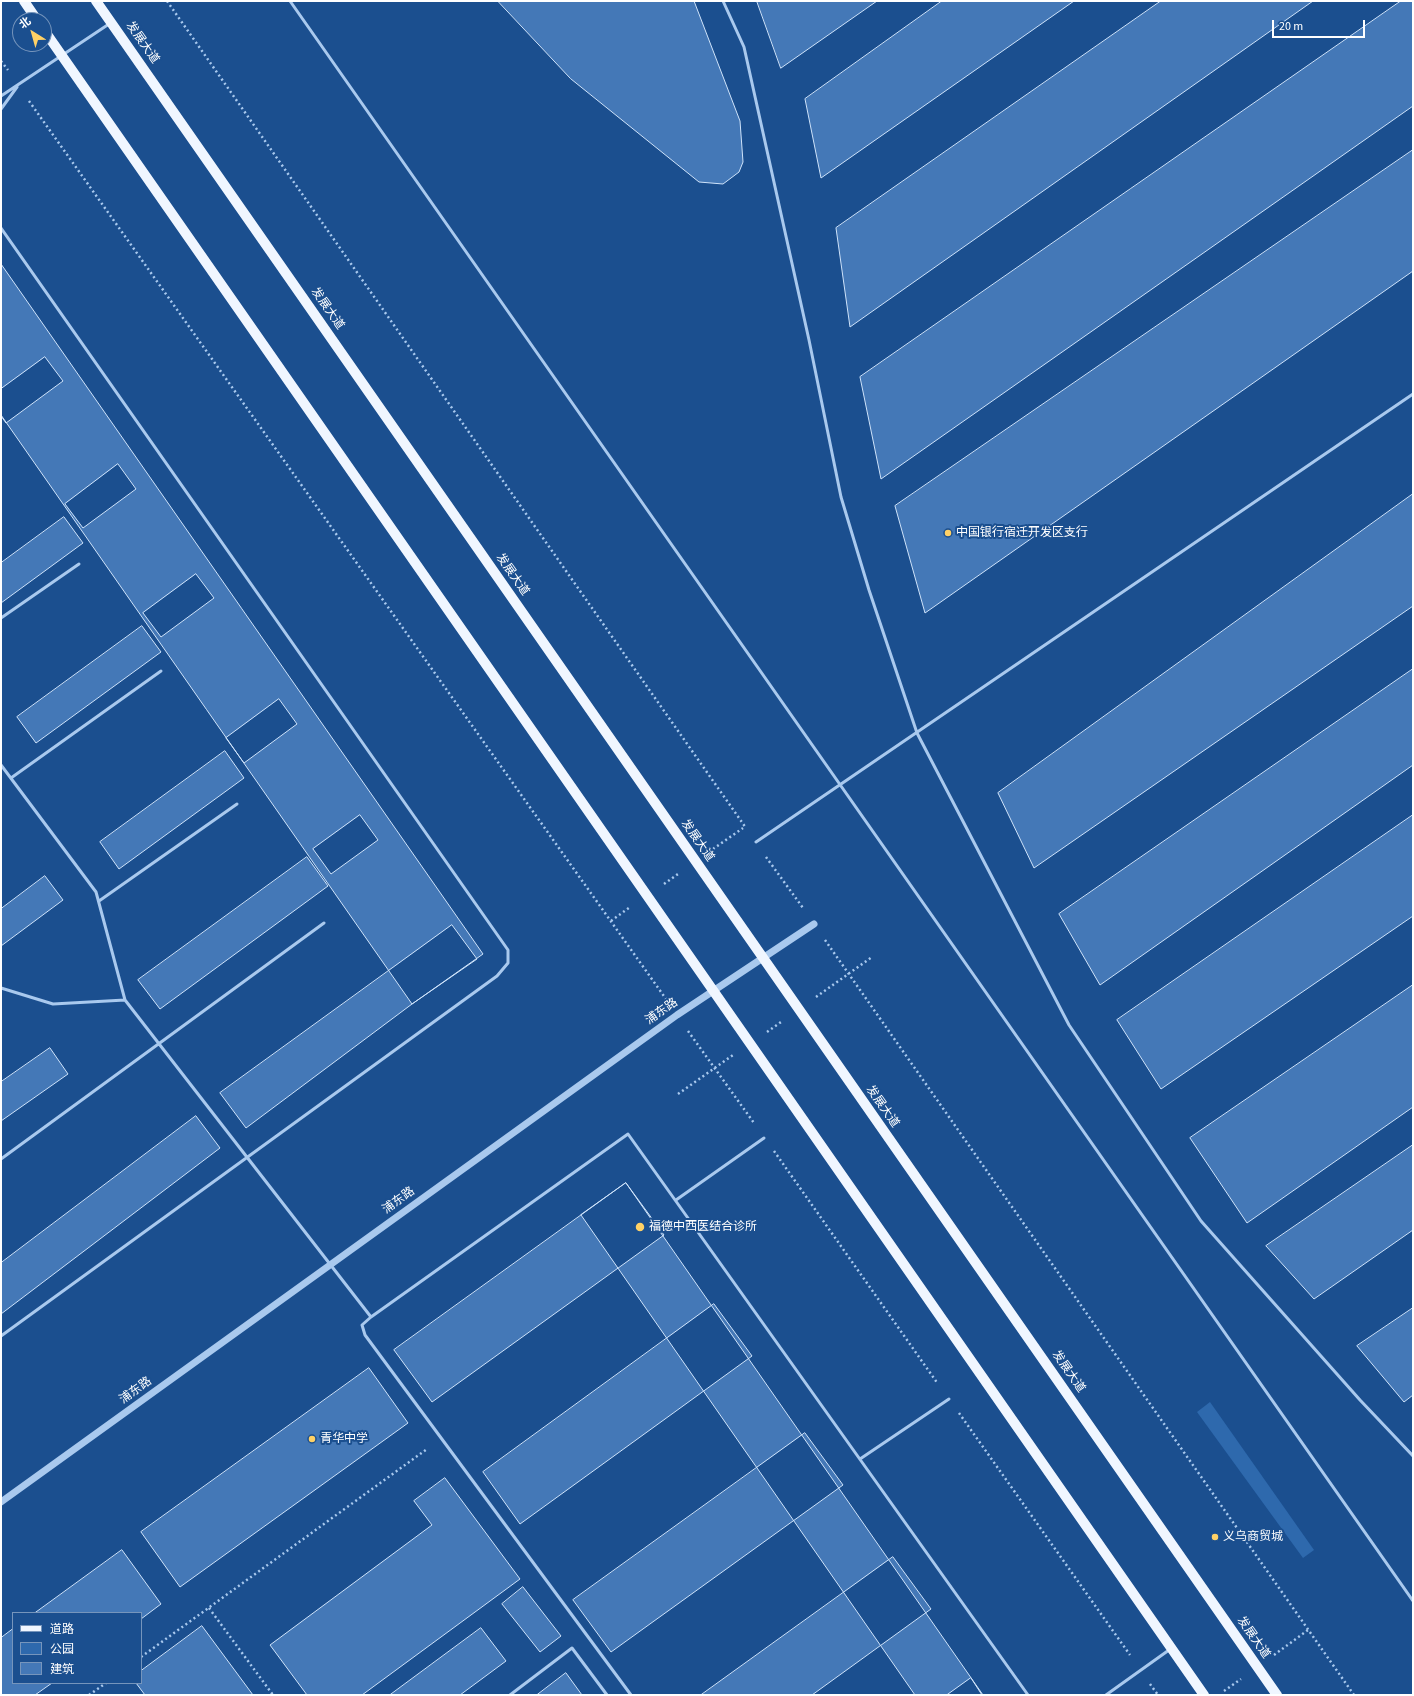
<!DOCTYPE html>
<html>
<head>
<meta charset="utf-8">
<style>
	body { margin:0 }
	#map { position:relative; width:1414px; height:1696px; overflow:hidden; background:#1b4f8f; font-family:"Source Sans 3","Noto Sans SC",sans-serif }
	canvas { display:block }
	.frame { position:absolute; inset:0; border:2px solid #fff; pointer-events:none }
	.legend { position:absolute; left:12px; top:1612px; width:130px; height:72px; box-sizing:border-box; background:#1b4f8f; border:1px solid #7695bc; margin:0; padding:5px 7px; list-style:none; font-size:12px; color:#fff }
	.legend li { display:flex; align-items:center; gap:8px; height:20px }
	.legend b { width:20px; border:1px solid #7695bc }
	.north { position:absolute; left:12px; top:12px; width:40px; height:40px; box-sizing:border-box; background:#1b4f8f; border:1px solid #7695bc; border-radius:50%; rotate:323deg; font-size:11px; font-weight:700; line-height:16px; text-align:center; color:#fff }
	.north::after { content:''; display:block; margin:auto; width:14px; height:18px; background:#ffd166; clip-path:polygon(50% 0,100% 100%,50% 72%,0 100%) }
	.scale { position:absolute; left:1272px; top:20px; width:93px; height:18px; box-sizing:border-box; border:2px solid #fff; border-top:0; padding-left:5px; font-size:12px; line-height:14px; white-space:nowrap; color:#fff; -webkit-text-stroke:3px #1b4f8f; paint-order:stroke }
</style>
</head>
<body>
<div id="map">
<canvas width="1414" height="1696"></canvas>
<div class="frame"></div>
<ul class="legend">
<li><b style="height:5px;background:#f0f6ff"></b>道路</li>
<li><b style="height:11px;background:#2e69ad"></b>公园</li>
<li><b style="height:11px;background:#4478b7"></b>建筑</li>
</ul>
<div class="north">北</div>
<div class="scale">20 m</div>
</div>
<script>
const context = document.querySelector('canvas').getContext('2d');
context.lineJoin = 'round';
function fillPath(path, color) {
  context.fillStyle = color;
  context.fill(path, 'evenodd');
}
function strokePath(path, color, width, dash) {
  context.strokeStyle = color;
  context.lineWidth = width;
  context.lineCap = dash ? 'butt' : 'round';
  context.setLineDash(dash || []);
  context.stroke(path);
}
function label(font, color, halo, rows, align = 'center') {
  context.font = font + ' "Source Sans 3","Noto Sans SC",sans-serif';
  context.lineWidth = 4;
  context.setLineDash([]);
  context.textBaseline = 'middle';
  context.strokeStyle = halo;
  context.fillStyle = color;
  for (const [text, x, y, turn = 0] of rows) {
    context.save();
    context.translate(x, y);
    context.rotate((+turn || 0) * Math.PI / 180);
    context.textAlign = isNaN(turn) ? turn : align;
    if (halo) context.strokeText(text, 0, 0);
    context.fillText(text, 0, 0);
    context.restore();
  }
}
fillPath(new Path2D(`
	M 1210,1402 L 1314,1550 L 1303,1558 L 1197,1412 Z`), '#2e69ad');
const building = new Path2D(`
	M 498,1 L 694,1 L 740,121 L 743,162 L 739,172 L 723,184 L 699,182 L 571,79 Z
	M 757,1 L 877,1 L 781,68 Z
	M 942,1 L 1074,1 L 821,178 L 805,99 Z
	M 1161,1 L 1313,1 L 850,327 L 836,228 Z
	M 1401,1 L 1413,1 L 1413,106 L 881,479 L 860,377 Z
	M 1413,150 L 1413,271 L 925,613 L 895,506 Z
	M 1,264 L 483,954 L 412,1004 L 1,415 Z
	M 45,357 L 63,381 L 6,423 L 1,416 L 1,389 Z
	M 118,464 L 136,489 L 83,528 L 65,504 Z
	M 1413,494 L 1413,606 L 1034,868 L 998,793 Z
	M 64,517 L 83,543 L 1,603 L 1,563 Z
	M 196,574 L 214,598 L 161,637 L 143,613 Z
	M 142,626 L 161,652 L 36,743 L 17,717 Z
	M 1413,669 L 1413,765 L 1100,985 L 1059,914 Z
	M 279,699 L 297,724 L 244,763 L 226,738 Z
	M 225,751 L 244,778 L 119,869 L 100,842 Z
	M 360,815 L 378,840 L 331,874 L 313,849 Z
	M 1413,815 L 1413,916 L 1161,1089 L 1117,1020 Z
	M 307,857 L 328,886 L 160,1009 L 138,980 Z
	M 45,876 L 63,900 L 1,946 L 1,909 Z
	M 452,925 L 477,959 L 412,1004 L 246,1128 L 220,1093 Z
	M 1413,985 L 1413,1107 L 1247,1223 L 1190,1138 Z
	M 50,1048 L 68,1074 L 1,1121 L 1,1082 Z
	M 196,1116 L 220,1148 L 1,1314 L 1,1263 Z
	M 1413,1145 L 1413,1230 L 1314,1299 L 1266,1246 Z
	M 626,1183 L 664,1235 L 432,1402 L 394,1350 Z
	M 626,1183 L 983,1695 L 915,1695 L 581,1215 Z
	M 714,1304 L 752,1356 L 520,1524 L 483,1472 Z
	M 1413,1308 L 1413,1395 L 1404,1402 L 1357,1346 Z
	M 369,1368 L 408,1423 L 180,1587 L 141,1532 Z
	M 805,1433 L 843,1485 L 611,1652 L 573,1600 Z
	M 445,1478 L 520,1579 L 362,1695 L 307,1695 L 270,1645 L 432,1525 L 414,1501 Z
	M 122,1550 L 161,1604 L 141,1619 L 141,1613 L 35,1613 Z
	M 893,1557 L 931,1609 L 812,1695 L 701,1695 Z
	M 523,1587 L 561,1636 L 540,1652 L 502,1604 Z
	M 202,1626 L 253,1695 L 145,1695 L 136,1683 L 141,1683 L 141,1671 Z
	M 481,1628 L 506,1661 L 460,1695 L 390,1695 Z
	M 13,1629 L 13,1683 L 52,1683 L 35,1695 L 1,1695 L 1,1638 Z
	M 566,1673 L 582,1695 L 537,1695 Z
	M 971,1678 L 982,1695 L 947,1695 Z`);
fillPath(building, '#4478b7');
strokePath(building, '#cfe3fa', 1);
strokePath(new Path2D(`
	M 167,1 L 746,828
	M 1,61 L 8,70
	M 29,101 L 666,999
	M 713,849 L 743,828
	M 766,857 L 803,908
	M 664,884 L 678,874
	M 611,921 L 630,907
	M 825,940 L 1354,1695
	M 816,997 L 872,957
	M 688,1031 L 754,1123
	M 767,1032 L 781,1022
	M 678,1094 L 733,1055
	M 774,1151 L 938,1384
	M 959,1413 L 1130,1655
	M 209,1608 L 273,1695
	M 1274,1655 L 1308,1630
	M 141,1657 L 427,1449
	M 1150,1684 L 1158,1695
	M 1224,1691 L 1241,1679
	M 89,1695 L 106,1683`), '#a9c9ee', 2.5, [2, 3]);
strokePath(new Path2D(`
	M 290,1 L 1413,1601
	M 723,1 L 744,47 L 809,340 L 841,497 L 869,590 L 917,733 L 1069,1025 L 1201,1221 L 1360,1400 L 1413,1456
	M 1,96 L 109,24
	M 1,109 L 17,87
	M 1,228 L 508,950 L 508,963 L 497,976 L 1,1336
	M 1,618 L 79,564
	M 1,765 L 96,892 L 125,1000 L 371,1317 L 628,1134 L 1028,1695
	M 11,778 L 161,671
	M 756,842 L 1413,394
	M 99,901 L 237,804
	M 1,988 L 53,1004 L 125,1000
	M 1,1159 L 324,923
	M 676,1200 L 764,1138
	M 371,1317 L 362,1325 L 365,1335 L 631,1695
	M 860,1459 L 949,1399
	M 510,1695 L 572,1648 L 607,1695
	M 1106,1695 L 1169,1650`), '#a9c9ee', 3);
strokePath(new Path2D(`
	M 1,1502 L 677,1015 L 814,924`), '#a9c9ee', 7);
strokePath(new Path2D(`
	M 24,1 L 37,20
	M 96,1 L 1277,1695
	M 44,30 L 1204,1695`), '#f0f6ff', 10);
for (const [x, y, r, color] of [
	[948,533,4,"#ffd166"],
	[640,1227,5,"#ffd166"],
	[312,1439,4,"#ffd166"],
	[1215,1537,4,"#ffd166"]
]) {
  const dot = new Path2D();
  dot.arc(x, y, r, 0, 2 * Math.PI);
  context.fillStyle = color;
  context.fill(dot);
  strokePath(dot, '#1b4f8f', 1.5);
}
label('12px', '#fff', '#1b4f8f', [
	["发展大道",142,43,55],
	["发展大道",327,309,55],
	["发展大道",512,575,55],
	["发展大道",697,841,55],
	["浦东路",662,1012,-35],
	["发展大道",882,1107,55],
	["浦东路",399,1201,-36],
	["发展大道",1068,1372,55],
	["浦东路",136,1391,-36],
	["发展大道",1253,1638,55]
]);
label('12px', '#fff', '#1b4f8f', [
	["中国银行宿迁开发区支行",956,533],
	["福德中西医结合诊所",649,1227],
	["青华中学",320,1439],
	["义乌商贸城",1223,1537]
], 'left');
</script>
</body>
</html>
